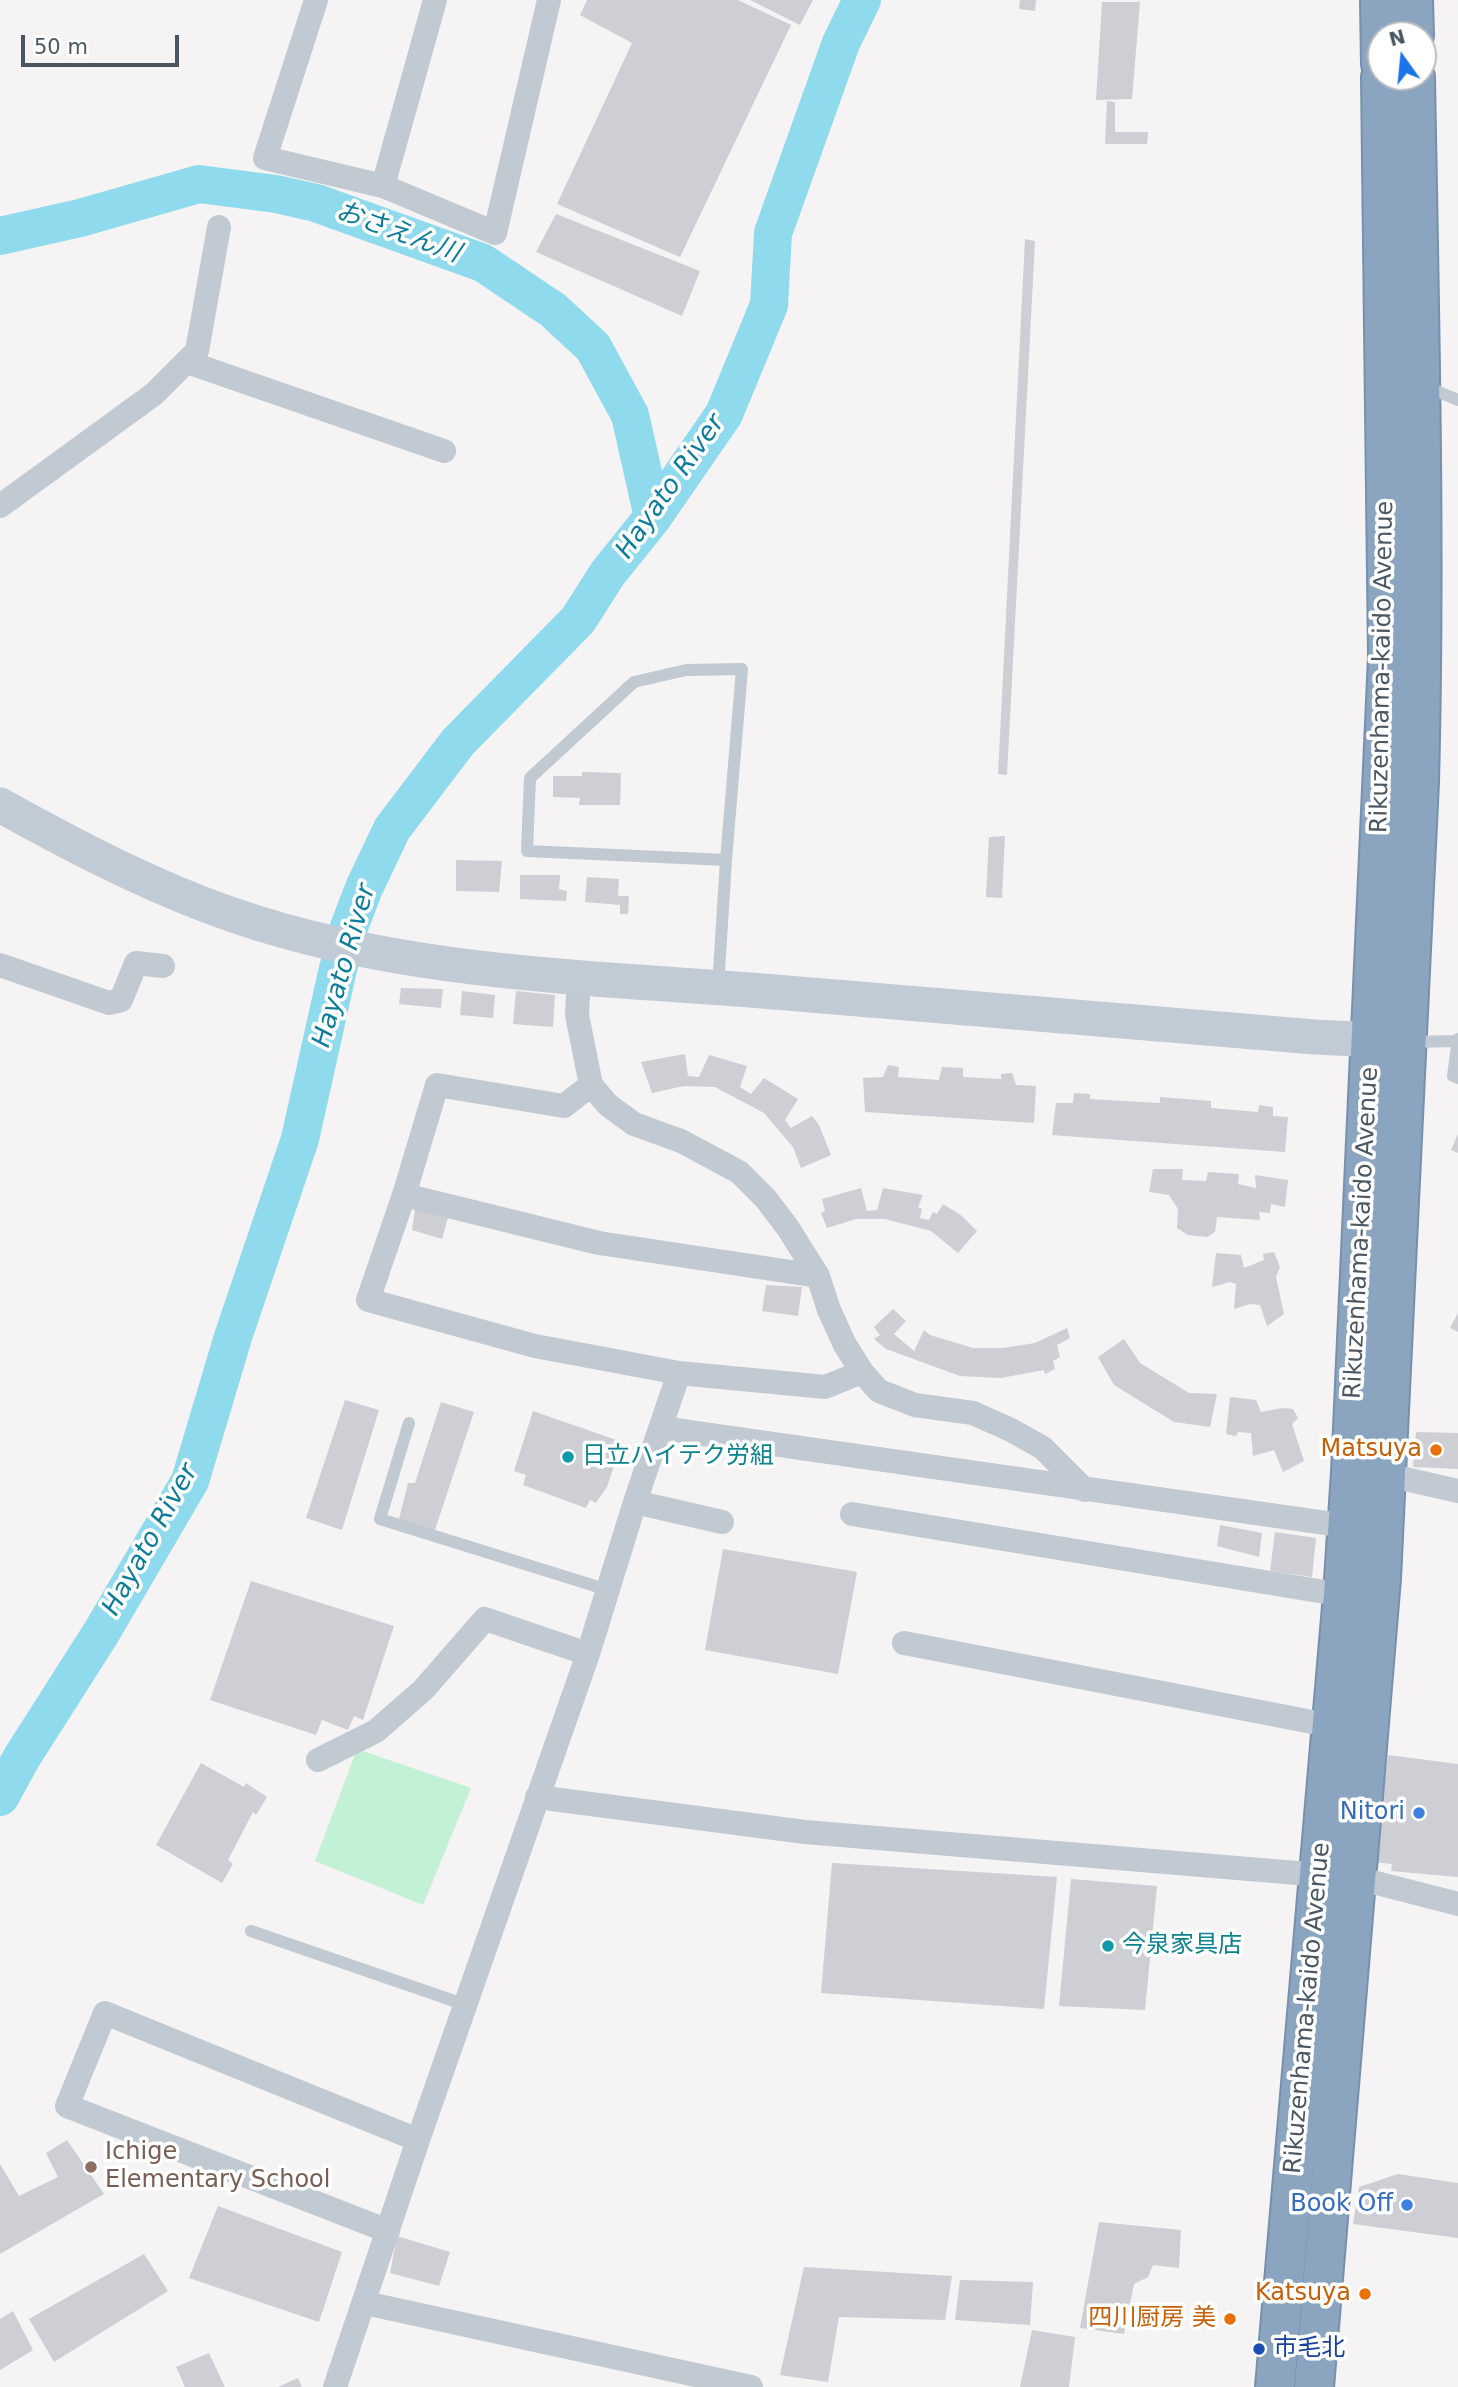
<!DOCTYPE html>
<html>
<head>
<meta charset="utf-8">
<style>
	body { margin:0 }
	#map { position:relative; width:1458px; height:2387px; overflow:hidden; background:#f5f3f3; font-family:"DejaVu Sans",sans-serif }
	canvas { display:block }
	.north { position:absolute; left:1367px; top:21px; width:70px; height:70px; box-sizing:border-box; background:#fff; border:2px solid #b7bbc0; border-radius:50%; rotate:345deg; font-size:19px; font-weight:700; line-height:28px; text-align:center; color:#4a5661 }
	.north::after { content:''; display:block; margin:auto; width:24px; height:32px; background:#1a73e8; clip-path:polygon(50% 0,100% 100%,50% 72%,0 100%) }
	.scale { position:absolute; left:21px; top:35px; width:158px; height:32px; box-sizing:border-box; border:4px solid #4a5661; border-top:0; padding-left:9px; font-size:21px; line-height:24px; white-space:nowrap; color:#4a5661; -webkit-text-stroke:5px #fff; paint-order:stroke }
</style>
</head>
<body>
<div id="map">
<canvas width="1458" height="2387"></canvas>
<div class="north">N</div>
<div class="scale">50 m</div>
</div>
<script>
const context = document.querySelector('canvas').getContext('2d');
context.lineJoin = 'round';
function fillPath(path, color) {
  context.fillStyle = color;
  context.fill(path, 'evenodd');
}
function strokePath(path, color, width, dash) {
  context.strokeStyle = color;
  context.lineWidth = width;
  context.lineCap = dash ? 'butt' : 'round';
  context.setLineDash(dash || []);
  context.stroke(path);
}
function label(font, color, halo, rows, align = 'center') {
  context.font = font + ' "DejaVu Sans","Noto Sans JP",sans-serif';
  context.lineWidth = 7;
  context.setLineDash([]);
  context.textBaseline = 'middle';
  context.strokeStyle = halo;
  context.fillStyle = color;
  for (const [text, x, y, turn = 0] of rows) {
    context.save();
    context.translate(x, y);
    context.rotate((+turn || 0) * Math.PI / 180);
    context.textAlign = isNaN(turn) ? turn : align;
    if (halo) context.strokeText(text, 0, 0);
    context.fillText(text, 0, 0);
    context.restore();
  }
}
fillPath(new Path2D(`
	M 357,1749 L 471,1788 L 423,1905 L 315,1861 Z`), '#c3f1d5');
strokePath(new Path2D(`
	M 0,236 L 80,218 L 199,184 L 276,194 L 316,203 L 483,263 L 553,310 L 593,347 L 630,415 L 653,517
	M 0,1797 L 22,1757 L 101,1633 L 190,1481 L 233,1337 L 300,1139 L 337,973 L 349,927 L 364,888 L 392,829 L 458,742 L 578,620 L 608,573 L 653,517 L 724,414 L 769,305 L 773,233 L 841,43 L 862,0`), '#90daee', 38);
fillPath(new Path2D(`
	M 587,0 L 738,0 L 791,25 L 680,257 L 557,204 L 632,43 L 580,15 Z
	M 750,0 L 813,0 L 800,25 Z
	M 1020,0 L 1036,0 L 1035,11 L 1019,9 Z
	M 1102,2 L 1140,2 L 1132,99 L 1096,100 Z
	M 1107,101 L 1115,102 L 1115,132 L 1148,132 L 1147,144 L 1105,144 Z
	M 556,214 L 700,271 L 682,316 L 536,252 Z
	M 1025,239 L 1035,241 L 1007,775 L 998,774 Z
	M 582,772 L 621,773 L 620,805 L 579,805 L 580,798 L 553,797 L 553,776 L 582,776 Z
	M 1005,836 L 1002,898 L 986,897 L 989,837 Z
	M 456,860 L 502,861 L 499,892 L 456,891 Z
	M 520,875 L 560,875 L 559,889 L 567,891 L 566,901 L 520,899 Z
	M 587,877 L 619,879 L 618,896 L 629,896 L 628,914 L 620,914 L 620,905 L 585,902 Z
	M 401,988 L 443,989 L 441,1008 L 399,1004 Z
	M 462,991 L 495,995 L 493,1018 L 460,1015 Z
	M 516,991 L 555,995 L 553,1027 L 513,1024 Z
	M 685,1054 L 688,1076 L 699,1077 L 709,1055 L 747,1066 L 740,1087 L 751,1094 L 764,1078 L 798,1099 L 785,1120 L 791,1128 L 812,1116 L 819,1125 L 831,1155 L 801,1168 L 793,1147 L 764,1113 L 715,1087 L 684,1086 L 652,1093 L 641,1062 Z
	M 888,1065 L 899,1067 L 898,1077 L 939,1080 L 942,1067 L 963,1068 L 963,1077 L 1001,1079 L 1001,1074 L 1012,1073 L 1016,1085 L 1036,1086 L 1034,1123 L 865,1112 L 863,1078 L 883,1077 Z
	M 1074,1093 L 1090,1094 L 1090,1099 L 1160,1103 L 1160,1097 L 1211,1101 L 1211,1108 L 1258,1112 L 1259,1105 L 1273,1107 L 1273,1116 L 1288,1117 L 1285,1152 L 1052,1135 L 1056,1103 L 1073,1103 Z
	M 1458,1134 L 1458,1153 L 1451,1150 Z
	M 1153,1169 L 1183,1169 L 1182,1180 L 1206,1181 L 1208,1172 L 1239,1174 L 1238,1184 L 1256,1188 L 1255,1175 L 1288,1180 L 1285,1207 L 1271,1204 L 1270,1213 L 1259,1212 L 1260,1220 L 1217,1217 L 1215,1232 L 1207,1237 L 1188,1235 L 1177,1228 L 1178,1209 L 1169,1195 L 1149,1192 Z
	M 861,1188 L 867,1211 L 877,1210 L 883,1188 L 923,1195 L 918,1207 L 922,1209 L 920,1218 L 929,1220 L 933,1212 L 937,1214 L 943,1204 L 962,1216 L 977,1231 L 958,1253 L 931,1231 L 885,1219 L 856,1219 L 827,1228 L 821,1213 L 825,1211 L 822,1199 Z
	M 415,1209 L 448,1218 L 442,1239 L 412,1230 Z
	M 1274,1252 L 1280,1267 L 1276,1277 L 1284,1314 L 1267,1326 L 1260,1305 L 1250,1304 L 1234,1309 L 1236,1284 L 1230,1282 L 1212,1287 L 1216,1253 L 1241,1255 L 1244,1268 L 1264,1260 L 1263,1254 Z
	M 766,1285 L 802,1287 L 798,1316 L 762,1311 Z
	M 893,1309 L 906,1321 L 894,1334 L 914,1351 L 924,1330 L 930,1335 L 973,1348 L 1003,1348 L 1035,1343 L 1067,1328 L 1070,1338 L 1057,1345 L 1060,1357 L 1053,1361 L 1055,1369 L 1045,1374 L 1044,1370 L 1001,1378 L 960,1376 L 886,1349 L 874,1339 L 880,1335 L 874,1327 Z
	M 1458,1313 L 1458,1332 L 1450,1328 Z
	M 1124,1339 L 1140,1363 L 1189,1393 L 1217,1394 L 1210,1427 L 1174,1422 L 1114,1385 L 1098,1357 Z
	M 1230,1397 L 1256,1400 L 1261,1412 L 1282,1408 L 1293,1409 L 1298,1418 L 1292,1424 L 1304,1461 L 1283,1472 L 1274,1450 L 1253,1456 L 1251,1433 L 1238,1432 L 1236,1436 L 1226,1434 Z
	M 345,1400 L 379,1410 L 342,1530 L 306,1518 Z
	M 441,1402 L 474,1412 L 435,1530 L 399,1519 L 408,1483 L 415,1483 Z
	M 533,1411 L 622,1442 L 607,1487 L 596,1503 L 590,1500 L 586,1508 L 523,1485 L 526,1475 L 514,1471 Z
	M 1416,1432 L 1458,1433 L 1458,1469 L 1413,1467 Z
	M 1220,1525 L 1262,1533 L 1259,1557 L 1217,1546 Z
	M 1275,1532 L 1316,1538 L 1312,1577 L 1270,1571 Z
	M 723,1549 L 857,1572 L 838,1674 L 705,1650 Z
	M 251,1581 L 394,1626 L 363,1720 L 354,1716 L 348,1730 L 322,1720 L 316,1735 L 210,1700 Z
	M 1388,1755 L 1458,1764 L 1458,1877 L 1391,1871 L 1392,1864 L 1374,1862 Z
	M 201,1763 L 244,1787 L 246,1783 L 267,1797 L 256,1815 L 253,1812 L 228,1860 L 233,1864 L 222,1883 L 156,1845 Z
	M 832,1863 L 1057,1877 L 1044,2009 L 821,1993 Z
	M 1071,1879 L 1157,1886 L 1145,2010 L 1059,2006 Z
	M 67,2140 L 104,2194 L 0,2254 L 0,2164 L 19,2196 L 58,2177 L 46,2153 Z
	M 1398,2174 L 1458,2183 L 1458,2238 L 1353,2224 L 1359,2187 Z
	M 218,2206 L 342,2252 L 319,2322 L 189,2278 Z
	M 1099,2222 L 1181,2230 L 1179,2268 L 1153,2265 L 1148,2277 L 1134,2284 L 1124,2334 L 1080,2328 Z
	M 397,2236 L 450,2252 L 439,2286 L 390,2273 Z
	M 144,2254 L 168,2291 L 54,2362 L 29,2319 Z
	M 804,2267 L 952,2276 L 945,2320 L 839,2317 L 828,2382 L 780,2375 Z
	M 960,2280 L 1033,2282 L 1030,2325 L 955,2320 Z
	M 13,2311 L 33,2350 L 0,2370 L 0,2319 Z
	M 1032,2330 L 1075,2337 L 1069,2387 L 1020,2387 Z
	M 209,2353 L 225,2387 L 185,2387 L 176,2367 Z
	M 298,2378 L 302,2387 L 278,2387 Z`), '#cdcfd5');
const highway = new Path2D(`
	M 1380,0 L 1381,64
	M 1413,0 L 1414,35
	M 1275,2387 L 1343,1595 L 1351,1472 L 1388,657 L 1381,77
	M 1314,2387 L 1381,1578 L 1419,782 C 1425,547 1419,312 1415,77`);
strokePath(highway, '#7690ad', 42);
strokePath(new Path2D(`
	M 1427,387 L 1458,400
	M 718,987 L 726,860 L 742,669 L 686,670 L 634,682 L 530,778 L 527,851 L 726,860
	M 1458,1039 L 1453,1076 L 1458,1078
	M 1409,1042 L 1457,1041
	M 409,1423 L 380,1519 L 608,1590
	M 251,1931 L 466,2005`), '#c1cad2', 12);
strokePath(new Path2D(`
	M 316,0 L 265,158 L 383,186 L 495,233 L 549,0
	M 383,186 L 435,0
	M 187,362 L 444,451
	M 0,506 L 154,394 L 197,351 L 219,227
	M 0,965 L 109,1003 L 121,1000 L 136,963 L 163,966
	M 579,977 L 577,1015 L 591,1085 L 608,1105 L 634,1124 L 681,1141 L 739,1172 L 766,1199 L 788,1228 L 818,1276 L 829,1310 L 845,1345 L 862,1372 L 879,1391 L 915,1405 L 973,1413 L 1011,1430 L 1043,1448 L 1085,1490
	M 591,1085 L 564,1106 L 437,1085 L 404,1195 L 368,1300 L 535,1346 L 679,1373 L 825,1387 L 862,1372
	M 404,1195 L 599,1243 L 818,1276
	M 661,1428 L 1347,1526
	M 1373,1474 L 1388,1475 L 1458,1491
	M 635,1502 L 722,1522
	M 852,1514 L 1343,1595
	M 904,1643 L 1333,1726
	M 318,1760 L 376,1731 L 423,1690 L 485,1619 L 588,1654
	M 537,1797 L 805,1832 L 1357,1878 L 1458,1904
	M 388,2231 L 67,2106 L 105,2013 L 418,2140
	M 365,2303 L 751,2387
	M 335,2387 L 418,2140 L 588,1654 L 635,1502 L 679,1373`), '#c1cad2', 24);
strokePath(new Path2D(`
	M 0,805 C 74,846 152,887 233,915 C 406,975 594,977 775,992 C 955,1007 1135,1022 1315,1037 L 1397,1041`), '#c1cbd6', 35);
strokePath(highway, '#8ba5c1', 38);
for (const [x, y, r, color] of [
	[1436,1450,7,"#e8710a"],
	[568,1457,7,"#0f9aa8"],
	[1419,1813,7,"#3f7fe0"],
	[1108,1946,7,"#0f9aa8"],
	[91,2167,7,"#8d6e63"],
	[1407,2205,7,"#3f7fe0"],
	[1365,2294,7,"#e8710a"],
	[1230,2319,7,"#e8710a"],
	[1259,2349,7,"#1a4fb4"]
]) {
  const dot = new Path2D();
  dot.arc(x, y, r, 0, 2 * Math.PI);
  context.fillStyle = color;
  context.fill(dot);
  strokePath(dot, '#fff', 2.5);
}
label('24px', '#4a5661', '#fff', [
	["Rikuzenhama-kaido Avenue",1383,667,-89],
	["Rikuzenhama-kaido Avenue",1362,1233,-87],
	["Rikuzenhama-kaido Avenue",1308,2008,-85]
]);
label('24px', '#c56008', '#fff', [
	["Matsuya",1422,1450],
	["Katsuya",1351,2294],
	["四川厨房 美",1216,2319]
], 'right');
label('24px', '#0d838f', '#fff', [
	["日立ハイテク労組",582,1457],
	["今泉家具店",1122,1946]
], 'left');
label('24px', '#366cbe', '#fff', [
	["Nitori",1405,1813],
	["Book Off",1393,2205]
], 'right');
label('24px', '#785e54', '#fff', [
	["Ichige",105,2153],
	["Elementary School",105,2181]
], 'left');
label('24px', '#164399', '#fff', [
	["市毛北",1273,2349]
], 'left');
label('italic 26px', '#0c7c9b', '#fff', [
	["おさえん川",398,233,20],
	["Hayato River",671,487,-55],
	["Hayato River",345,966,-74],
	["Hayato River",151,1540,-61]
]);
</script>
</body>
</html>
